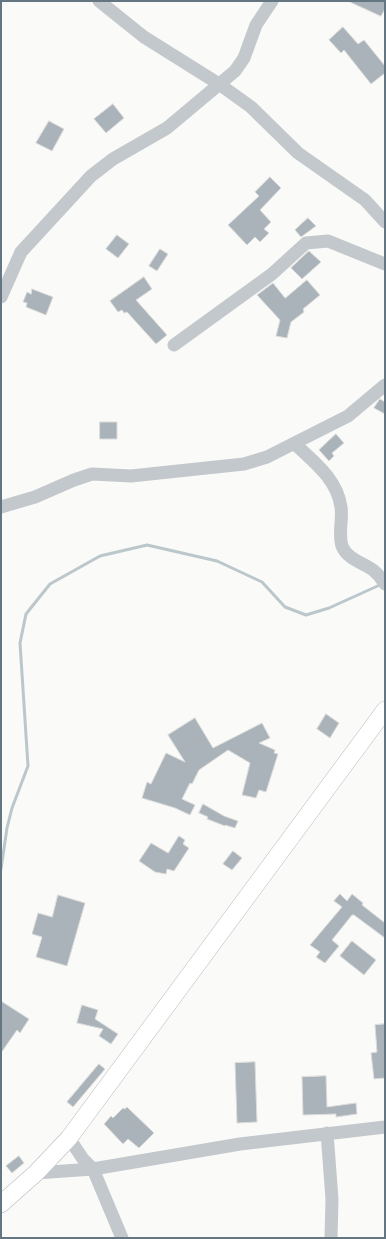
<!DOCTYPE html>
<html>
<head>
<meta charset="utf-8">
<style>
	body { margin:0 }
	#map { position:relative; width:386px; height:1239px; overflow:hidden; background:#fafaf8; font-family:"IBM Plex Sans",sans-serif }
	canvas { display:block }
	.frame { position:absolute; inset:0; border:2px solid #657683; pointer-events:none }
</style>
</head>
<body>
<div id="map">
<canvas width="386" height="1239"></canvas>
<div class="frame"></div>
</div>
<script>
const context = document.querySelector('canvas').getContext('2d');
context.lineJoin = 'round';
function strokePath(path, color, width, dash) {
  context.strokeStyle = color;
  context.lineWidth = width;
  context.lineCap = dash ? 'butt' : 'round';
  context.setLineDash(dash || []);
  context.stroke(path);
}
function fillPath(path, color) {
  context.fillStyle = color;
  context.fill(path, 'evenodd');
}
strokePath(new Path2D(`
	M 1,869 L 7,828 L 12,808 L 28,766 L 20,643 L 26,614 L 50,584 L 100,556 L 147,545 L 217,561 L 262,582 L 285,607 L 306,615 L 329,608 L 382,584`), '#bbc7cb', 3);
const building = new Path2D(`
	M 348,1 L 385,1 L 385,9 L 381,16 Z
	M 343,27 L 358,44 L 364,40 L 385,66 L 385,73 L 371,84 L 344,50 L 341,53 L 329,40 Z
	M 113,104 L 124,118 L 106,133 L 94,119 Z
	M 49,121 L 64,129 L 52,151 L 36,143 Z
	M 270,177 L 281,188 L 260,210 L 271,222 L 264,229 L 269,233 L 260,242 L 255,237 L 247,245 L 228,225 L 259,196 L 255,192 Z
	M 308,218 L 316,226 L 301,237 L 295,230 Z
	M 117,235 L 129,244 L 118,258 L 106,249 Z
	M 160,249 L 168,254 L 157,271 L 149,266 Z
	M 309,251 L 321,262 L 302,279 L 291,268 Z
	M 144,277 L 152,289 L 136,300 L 167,335 L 156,344 L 127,312 L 124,313 L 122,310 L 118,312 L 110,301 Z
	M 307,280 L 320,295 L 303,309 L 304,312 L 291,322 L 287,338 L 276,336 L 280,320 L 257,295 L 273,283 L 285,298 Z
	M 32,289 L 53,297 L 46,315 L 26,307 L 27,303 L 23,302 L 27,292 L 31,294 Z
	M 380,399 L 385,402 L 385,414 L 374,408 Z
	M 100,422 L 117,422 L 117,439 L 100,439 Z
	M 336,434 L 344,443 L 332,453 L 334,456 L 329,461 L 319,450 Z
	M 326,714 L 339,723 L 330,738 L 317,729 Z
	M 195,718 L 213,748 L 262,723 L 270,738 L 259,743 L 275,750 L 274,753 L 278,754 L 266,792 L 259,790 L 256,798 L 242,795 L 250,763 L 228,750 L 199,770 L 192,784 L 190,783 L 182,799 L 195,805 L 190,815 L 175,808 L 142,798 L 147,782 L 151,784 L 166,753 L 185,762 L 168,735 Z
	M 203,804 L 224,816 L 238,821 L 235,828 L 225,825 L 225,826 L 207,819 L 208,817 L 199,813 Z
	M 179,836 L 185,840 L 183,844 L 189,848 L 174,871 L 167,869 L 166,874 L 155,872 L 139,861 L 151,843 L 168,853 Z
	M 233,851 L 242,858 L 232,870 L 223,864 Z
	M 340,894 L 347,901 L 352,894 L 363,903 L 362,905 L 385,923 L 385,938 L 354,915 L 352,915 L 332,940 L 339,946 L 325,963 L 316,957 L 320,952 L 310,945 L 342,907 L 334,901 Z
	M 58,895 L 85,903 L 67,966 L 36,957 L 42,937 L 32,934 L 38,913 L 52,917 Z
	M 352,941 L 376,960 L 364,975 L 340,956 Z
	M 1,1001 L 29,1019 L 20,1033 L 17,1030 L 1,1053 Z
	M 82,1005 L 98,1010 L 95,1019 L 118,1034 L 111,1044 L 99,1036 L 103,1029 L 77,1023 Z
	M 385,1024 L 385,1078 L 374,1079 L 371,1053 L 377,1052 L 375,1025 Z
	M 255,1062 L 257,1122 L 237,1123 L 235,1063 Z
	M 99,1064 L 105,1069 L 73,1107 L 67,1102 Z
	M 326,1076 L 327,1107 L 356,1103 L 357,1114 L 336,1117 L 336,1114 L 303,1115 L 302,1077 Z
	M 127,1107 L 154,1133 L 139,1148 L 128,1139 L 123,1144 L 104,1124 L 111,1116 L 113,1118 L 123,1108 L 125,1109 Z
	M 19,1156 L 24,1163 L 12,1173 L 6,1166 Z`);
fillPath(building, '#aab3b9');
strokePath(building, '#dcdcda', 1);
const major = new Path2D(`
	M 1,1204 L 36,1173 L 69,1138 L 385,710`);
strokePath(major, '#b5babe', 18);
strokePath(new Path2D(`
	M 99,1 L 144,37 L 219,84 L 251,107 L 298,153 L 365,200 L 385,222
	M 1,297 L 21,252 L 91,176 L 113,159 L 167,128 L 235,71 L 244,58 L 256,25 L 272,1
	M 174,345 L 272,274 L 306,243 L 328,241 L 385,264
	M 295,444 C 314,462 337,479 341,507 C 343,520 338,533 342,546 C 347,559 363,563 373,570 C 378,574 382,579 385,584
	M 1,507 L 35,497 L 74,480 L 92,474 L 131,476 L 244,464 L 267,457 L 348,416 L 385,385
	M 327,1133 L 332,1199 L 331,1238
	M 69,1138 L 83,1159 L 93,1169 L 122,1238
	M 36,1173 L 93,1169 L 240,1144 L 385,1127`), '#c3c8cc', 13);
strokePath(major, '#fff', 17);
</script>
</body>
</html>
